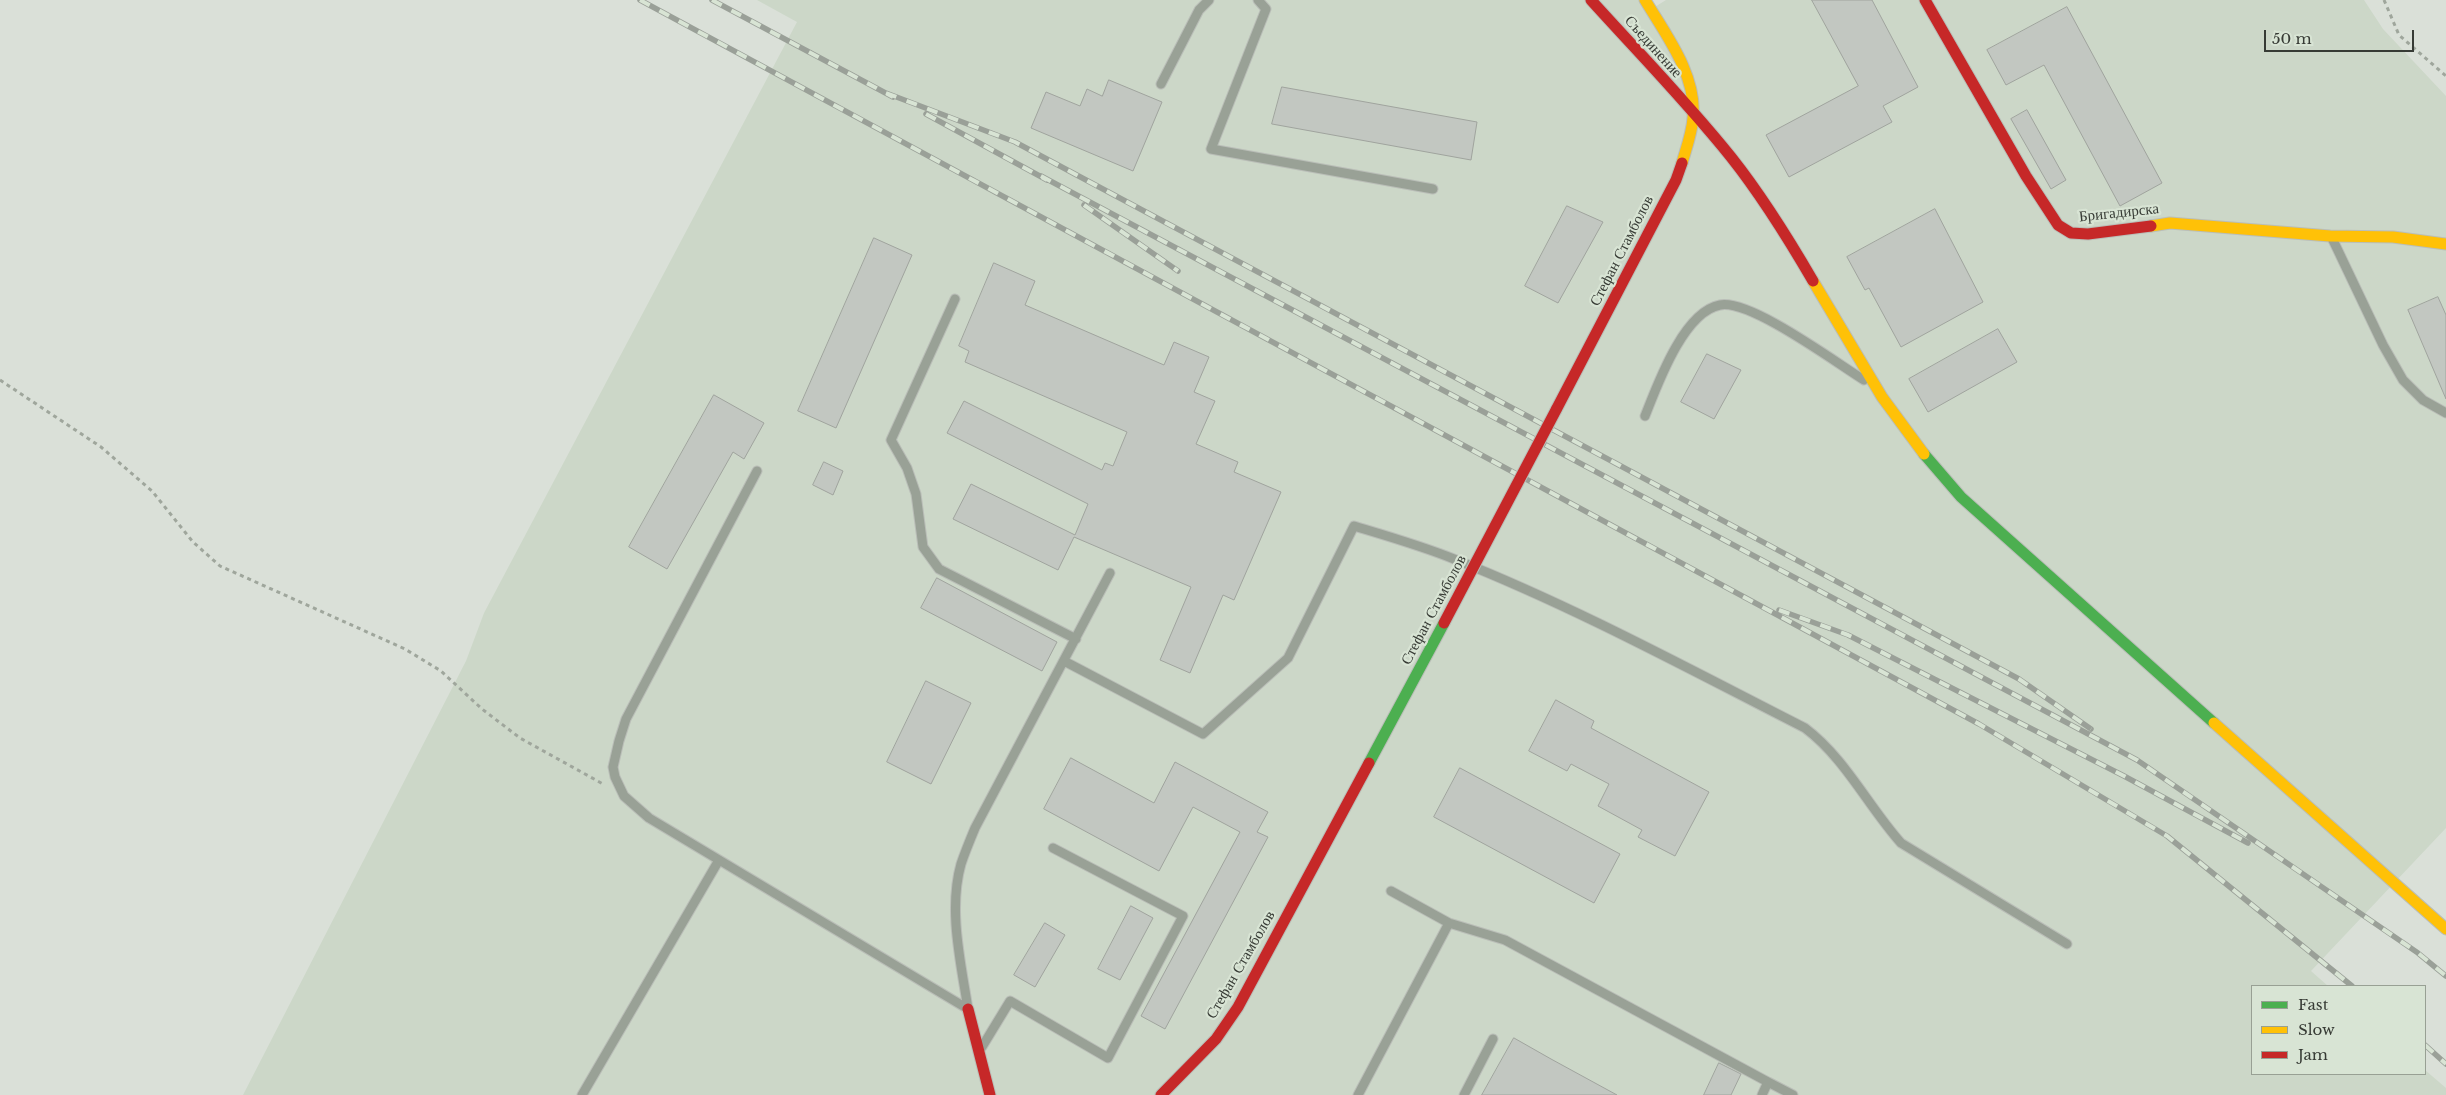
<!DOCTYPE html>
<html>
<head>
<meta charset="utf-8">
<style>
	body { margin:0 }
	#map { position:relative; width:2446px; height:1095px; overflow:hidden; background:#dae0d8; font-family:"Libre Baskerville",serif }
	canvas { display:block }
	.legend { position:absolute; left:2251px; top:985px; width:175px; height:90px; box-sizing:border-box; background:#d8e4d4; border:1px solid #98a094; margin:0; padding:6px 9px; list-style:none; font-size:15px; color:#373b35 }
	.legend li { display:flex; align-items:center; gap:10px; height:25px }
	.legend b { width:25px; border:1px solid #98a094 }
	.scale { position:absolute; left:2264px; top:30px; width:150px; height:22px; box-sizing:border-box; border:2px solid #373b35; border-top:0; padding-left:6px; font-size:15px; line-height:18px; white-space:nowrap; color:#373b35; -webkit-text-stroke:4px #d8e4d4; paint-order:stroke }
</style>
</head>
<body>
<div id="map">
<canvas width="2446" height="1095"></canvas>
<ul class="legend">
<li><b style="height:6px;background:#4caf50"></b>Fast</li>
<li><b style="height:6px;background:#ffc107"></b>Slow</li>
<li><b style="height:6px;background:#c62828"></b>Jam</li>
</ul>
<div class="scale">50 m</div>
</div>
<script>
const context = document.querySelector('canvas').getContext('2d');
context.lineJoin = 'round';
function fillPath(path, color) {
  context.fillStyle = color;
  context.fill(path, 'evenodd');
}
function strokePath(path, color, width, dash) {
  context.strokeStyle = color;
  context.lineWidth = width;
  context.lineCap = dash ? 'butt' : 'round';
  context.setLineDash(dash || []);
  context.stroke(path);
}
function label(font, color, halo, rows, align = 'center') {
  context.font = font + ' "Libre Baskerville",serif';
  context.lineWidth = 4.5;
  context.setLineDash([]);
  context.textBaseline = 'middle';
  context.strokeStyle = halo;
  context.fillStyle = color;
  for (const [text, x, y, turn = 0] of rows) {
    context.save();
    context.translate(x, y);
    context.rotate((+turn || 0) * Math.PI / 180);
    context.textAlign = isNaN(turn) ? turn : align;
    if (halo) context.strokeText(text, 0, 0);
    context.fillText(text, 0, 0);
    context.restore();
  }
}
fillPath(new Path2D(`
	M 757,0 L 1643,0 L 1650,10 L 1666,0 L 2364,0 L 2383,29 L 2446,96 L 2446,828 L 2311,971 L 2328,986 L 2252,986 L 2252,1074 L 2425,1074 L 2425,1070 L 2446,1088 L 2446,1095 L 243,1095 L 466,661 L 484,613 L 797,22 Z`), '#ccd7c8');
const building = new Path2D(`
	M 1812,0 L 1872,0 L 1918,87 L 1883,106 L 1892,122 L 1789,177 L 1766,135 L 1858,86 Z
	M 2067,7 L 2162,183 L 2120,206 L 2044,65 L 2006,85 L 1987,50 Z
	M 1109,80 L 1162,102 L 1133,171 L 1031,128 L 1046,92 L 1080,106 L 1087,89 L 1102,96 Z
	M 1282,87 L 1477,122 L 1471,160 L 1272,124 Z
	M 2027,110 L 2066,180 L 2051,189 L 2011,119 Z
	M 1567,206 L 1603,222 L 1558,303 L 1525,286 Z
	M 1935,209 L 1983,302 L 1901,347 L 1869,288 L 1865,290 L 1847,257 Z
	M 874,238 L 912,255 L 836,428 L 798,411 Z
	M 994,263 L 1035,281 L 1025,305 L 1164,365 L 1174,342 L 1209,357 L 1194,392 L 1215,401 L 1196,444 L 1238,462 L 1234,472 L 1281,492 L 1234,600 L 1223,595 L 1190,673 L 1160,660 L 1191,587 L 1074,537 L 1058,570 L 953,519 L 971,484 L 1075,535 L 1088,504 L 947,433 L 964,401 L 1102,470 L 1105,463 L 1113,466 L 1127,432 L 965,362 L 969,351 L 959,346 Z
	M 2438,297 L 2446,315 L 2446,399 L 2408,310 Z
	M 1998,329 L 2017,362 L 1928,412 L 1909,379 Z
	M 1707,354 L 1741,370 L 1714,419 L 1681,402 Z
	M 714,395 L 764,423 L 744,459 L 733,452 L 667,569 L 629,547 Z
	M 824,462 L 843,471 L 833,495 L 813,485 Z
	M 937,578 L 1057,642 L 1042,671 L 921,608 Z
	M 926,681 L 971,703 L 931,784 L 887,762 Z
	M 1556,700 L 1594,721 L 1591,728 L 1709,792 L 1675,856 L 1638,837 L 1642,830 L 1598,806 L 1609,784 L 1571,764 L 1567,771 L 1529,751 Z
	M 1071,758 L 1154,803 L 1175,762 L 1268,812 L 1257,832 L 1268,837 L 1165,1029 L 1141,1016 L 1240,832 L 1193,807 L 1159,871 L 1044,809 Z
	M 1460,768 L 1620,854 L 1594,903 L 1434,817 Z
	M 1131,906 L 1153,918 L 1120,980 L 1098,969 Z
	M 1045,923 L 1065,935 L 1035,987 L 1014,975 Z
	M 1514,1038 L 1551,1059 L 1617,1095 L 1482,1095 Z
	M 1719,1063 L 1741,1074 L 1731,1095 L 1704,1095 Z`);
fillPath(building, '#c2c7c1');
strokePath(building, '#a0a49e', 1);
const lane = new Path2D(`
	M 1258,0 L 1266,9 L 1211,149 L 1433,189
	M 1161,84 L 1199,10 L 1209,0
	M 2332,238 L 2383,345 L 2403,380 L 2423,400 L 2446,413
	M 955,299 L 891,440 L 907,468 L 916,494 L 923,547 L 939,569 L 1076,639
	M 1645,416 C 1657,386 1683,312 1720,305 C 1750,299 1835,362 1864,380
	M 757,471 L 626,719 L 619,741 L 613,767 L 615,777 L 624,796 L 649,818 L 968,1009
	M 1064,661 L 1203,734 L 1288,658 L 1354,526 C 1387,536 1422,546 1454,559 C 1575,607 1689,669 1805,728 C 1845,758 1868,806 1901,843 L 2067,944
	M 1391,891 L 1449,923 L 1505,940 L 1768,1082 L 1762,1095
	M 968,1009 C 961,963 948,910 961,864 C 965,852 970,840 975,828 L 1110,573
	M 982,1047 L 1010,1001 L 1108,1058 L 1183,916 L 1053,848
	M 1768,1082 L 1793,1095
	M 582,1095 L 719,860
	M 1358,1095 L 1449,923
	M 1464,1095 L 1493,1039`);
const fast = new Path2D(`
	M 1924,454 L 1961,497 L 2214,723
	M 1369,763 L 1444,623`);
const slow = new Path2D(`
	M 1645,0 C 1666,35 1697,75 1693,118 C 1692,133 1686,149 1682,163
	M 2151,226 L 2170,223 L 2330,236 L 2393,237 L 2446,244
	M 1813,281 L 1882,397 L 1924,454
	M 2214,723 L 2446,929`);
const jam = new Path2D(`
	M 1591,0 C 1638,52 1687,102 1731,157 C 1762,196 1788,238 1813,281
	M 1925,0 L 2026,176 L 2058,225 L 2071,233 L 2088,234 L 2151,226
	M 1556,410 L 1676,180 L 1682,163
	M 968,1009 L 990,1095
	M 1161,1095 L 1216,1039 L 1238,1007 L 1369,763`);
strokePath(lane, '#babeb8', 11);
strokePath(fast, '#babeb8', 13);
strokePath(slow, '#babeb8', 13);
strokePath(jam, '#babeb8', 13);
strokePath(new Path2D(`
	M 2384,0 L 2399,35 L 2446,76
	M 0,380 L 101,447 L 152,491 L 193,542 L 220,566 L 405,649 L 441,671 L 482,709 L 520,738 L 603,784`), '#9fa69c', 3, [4, 4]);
strokePath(lane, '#99a196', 9);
strokePath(fast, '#4caf50', 11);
strokePath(slow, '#ffc107', 11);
strokePath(jam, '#c62828', 11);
const rail = new Path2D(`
	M 640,0 L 1979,724 L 2167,836 L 2352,986
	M 712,0 L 893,97
	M 886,93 L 1015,142 L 2019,679 L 2091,729
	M 926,114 L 1047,180
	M 1041,176 L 2137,760 L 2418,953 L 2446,976
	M 1084,205 L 1178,271
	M 1779,610 L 1848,635 L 2124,776 L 2248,843
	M 2425,1045 L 2446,1064`);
strokePath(rail, '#9aa098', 5.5);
strokePath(rail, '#d8e4d4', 4, [11]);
const jamBridge = new Path2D(`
	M 1444,623 L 1556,410`);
strokePath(jamBridge, '#babeb8', 13, []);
strokePath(jamBridge, '#c62828', 11);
label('15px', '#373b35', '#d8e4d4', [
	["Съединение",1653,47,48],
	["Бригадирска",2119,213,-6],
	["Стефан Стамболов",1622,251,-63],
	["Стефан Стамболов",1434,610,-62],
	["Стефан Стамболов",1241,965,-60]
]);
</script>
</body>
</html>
